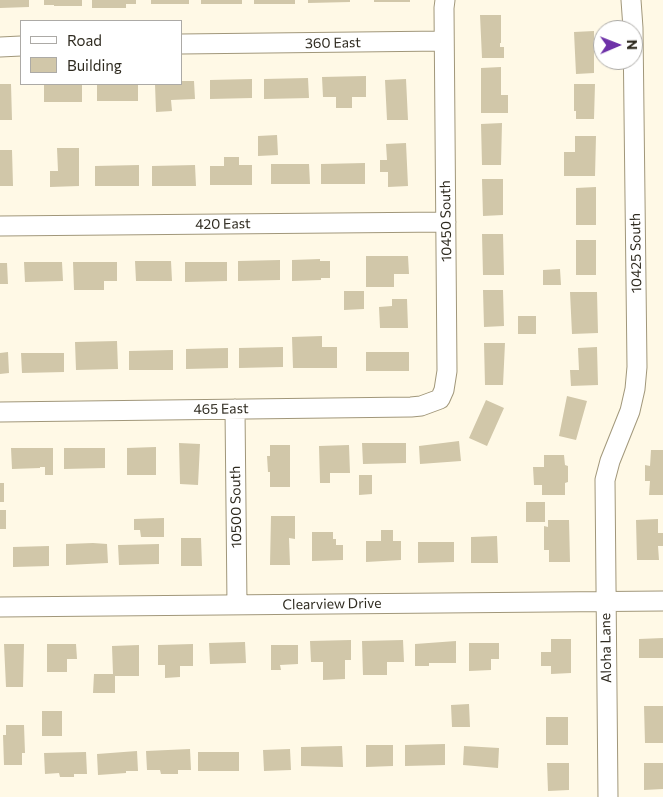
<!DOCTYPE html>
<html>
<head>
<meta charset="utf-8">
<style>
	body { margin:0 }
	#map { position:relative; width:663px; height:797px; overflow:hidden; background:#fff9e6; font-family:Commissioner,sans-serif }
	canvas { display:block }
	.legend { position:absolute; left:20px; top:20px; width:162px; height:65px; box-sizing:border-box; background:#fff; border:1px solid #acaaa6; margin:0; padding:6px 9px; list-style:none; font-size:15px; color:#2f2b20 }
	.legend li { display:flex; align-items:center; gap:10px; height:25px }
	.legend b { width:25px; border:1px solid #acaaa6 }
	.north { position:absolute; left:593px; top:20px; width:50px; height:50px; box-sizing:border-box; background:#fff; border:1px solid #acaaa6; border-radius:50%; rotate:89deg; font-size:14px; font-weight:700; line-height:20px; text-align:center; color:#2f2b20 }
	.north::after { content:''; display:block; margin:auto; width:18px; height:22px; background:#6e32a8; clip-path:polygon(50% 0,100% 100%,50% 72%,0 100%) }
</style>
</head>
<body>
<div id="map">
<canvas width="663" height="797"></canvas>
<ul class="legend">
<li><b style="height:6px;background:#fff"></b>Road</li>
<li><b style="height:14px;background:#d1c7a9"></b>Building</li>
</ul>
<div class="north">N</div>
</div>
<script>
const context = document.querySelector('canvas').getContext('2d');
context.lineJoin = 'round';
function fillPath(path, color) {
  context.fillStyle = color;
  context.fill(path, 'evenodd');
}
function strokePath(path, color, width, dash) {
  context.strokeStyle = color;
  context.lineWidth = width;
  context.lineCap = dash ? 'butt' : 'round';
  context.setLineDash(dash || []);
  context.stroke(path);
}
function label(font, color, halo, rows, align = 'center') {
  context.font = font + ' Commissioner,sans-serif';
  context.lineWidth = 4.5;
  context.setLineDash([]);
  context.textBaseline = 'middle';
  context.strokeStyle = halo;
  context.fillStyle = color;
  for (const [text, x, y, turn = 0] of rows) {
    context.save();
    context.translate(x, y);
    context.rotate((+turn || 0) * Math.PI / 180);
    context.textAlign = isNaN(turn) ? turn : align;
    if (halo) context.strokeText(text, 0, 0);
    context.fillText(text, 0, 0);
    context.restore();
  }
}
fillPath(new Path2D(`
	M 0,0 L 29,0 L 29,7 L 0,8 Z
	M 44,0 L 82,0 L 82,6 L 54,6 L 54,5 L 44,5 Z
	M 92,0 L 136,0 L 136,4 L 126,4 L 126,8 L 92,8 Z
	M 151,0 L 189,0 L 189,4 L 151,4 Z
	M 201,0 L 242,0 L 242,4 L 201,4 Z
	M 254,0 L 295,0 L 295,4 L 254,4 Z
	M 308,0 L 350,0 L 350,2 L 308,3 Z
	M 374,0 L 410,0 L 410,2 L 374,2 Z
	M 480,15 L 501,15 L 501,43 L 500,43 L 500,47 L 504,47 L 504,58 L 482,58 Z
	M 594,31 L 594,73 L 576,74 L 574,32 Z
	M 501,67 L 501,95 L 508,95 L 508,113 L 481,113 L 481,68 Z
	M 366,76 L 366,97 L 352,97 L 352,108 L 336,108 L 336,97 L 323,97 L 322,77 Z
	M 308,78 L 309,98 L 264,99 L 264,79 Z
	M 252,79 L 252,98 L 210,99 L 210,80 Z
	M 406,79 L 408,120 L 387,120 L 385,80 Z
	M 181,81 L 194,81 L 195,99 L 171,100 L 172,111 L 156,112 L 155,84 L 181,84 Z
	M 0,84 L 11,84 L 12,120 L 0,120 Z
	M 44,84 L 82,84 L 82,102 L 44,102 Z
	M 97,84 L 138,84 L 138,101 L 97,101 Z
	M 574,84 L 595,84 L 594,119 L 576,119 L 576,111 L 574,111 Z
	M 502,123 L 501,165 L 482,165 L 481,124 Z
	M 277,135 L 278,155 L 258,156 L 258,136 Z
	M 575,136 L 596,136 L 595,176 L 564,176 L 564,152 L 575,152 Z
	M 406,143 L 408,186 L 388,187 L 388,172 L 380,172 L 380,160 L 387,160 L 386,144 Z
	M 57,148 L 79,148 L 79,186 L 50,187 L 50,171 L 58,171 Z
	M 0,150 L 12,150 L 13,186 L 0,186 Z
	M 224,157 L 239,157 L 239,165 L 252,165 L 252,185 L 210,185 L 210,166 L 224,166 Z
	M 365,163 L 365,184 L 321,184 L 321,164 Z
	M 271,164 L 309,164 L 310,184 L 271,184 Z
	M 139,165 L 139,186 L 95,186 L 95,166 Z
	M 195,165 L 196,186 L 152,186 L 152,166 Z
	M 482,179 L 503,179 L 503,215 L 483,216 Z
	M 596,187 L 596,225 L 576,225 L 576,188 Z
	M 482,234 L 503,234 L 504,275 L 483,275 Z
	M 576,240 L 596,240 L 596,275 L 576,275 Z
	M 366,256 L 408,256 L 409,274 L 394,274 L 394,287 L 366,287 Z
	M 320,259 L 320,261 L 330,261 L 330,278 L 321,278 L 321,280 L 292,281 L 292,260 Z
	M 280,260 L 280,280 L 238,281 L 238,261 Z
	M 135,261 L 171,261 L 172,281 L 136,281 Z
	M 24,262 L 62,262 L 63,281 L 25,282 Z
	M 73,262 L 117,262 L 117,281 L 104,281 L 104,290 L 74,290 Z
	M 185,262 L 227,262 L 227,281 L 185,282 Z
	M 0,263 L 7,263 L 8,284 L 0,284 Z
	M 560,269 L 561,285 L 543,285 L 543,270 Z
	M 483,290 L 503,290 L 504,326 L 484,327 Z
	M 344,291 L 364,291 L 364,309 L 344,310 Z
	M 570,292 L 597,292 L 598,333 L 572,334 Z
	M 392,299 L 407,299 L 408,328 L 380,328 L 379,307 L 392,306 Z
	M 518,316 L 536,316 L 536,334 L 518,334 Z
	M 322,336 L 322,347 L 337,347 L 337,368 L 293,368 L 292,337 Z
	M 117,341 L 118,369 L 76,370 L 75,342 Z
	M 484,343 L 505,343 L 503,385 L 485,385 Z
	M 283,347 L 283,367 L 239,368 L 239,348 Z
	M 597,347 L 598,385 L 571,386 L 570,370 L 579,370 L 578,348 Z
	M 228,348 L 228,368 L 186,369 L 186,349 Z
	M 173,350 L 173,370 L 129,370 L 129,351 Z
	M 8,352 L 9,373 L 0,374 L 0,353 Z
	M 366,352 L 409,352 L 409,371 L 366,371 Z
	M 21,353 L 64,353 L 64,372 L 22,373 Z
	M 567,396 L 587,401 L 576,440 L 559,436 Z
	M 486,400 L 504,408 L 487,446 L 469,438 Z
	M 459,441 L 461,461 L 420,464 L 419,446 Z
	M 179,443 L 200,444 L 198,485 L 180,484 Z
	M 362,443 L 406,443 L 406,463 L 363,464 Z
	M 270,445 L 290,445 L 290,487 L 270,487 L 270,472 L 268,472 L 267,456 L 270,456 Z
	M 349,445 L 350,473 L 330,473 L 330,483 L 320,483 L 319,446 Z
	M 156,447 L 156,475 L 127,475 L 127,448 Z
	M 11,448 L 53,448 L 53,475 L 45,475 L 45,467 L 40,467 L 40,468 L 12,469 Z
	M 64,448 L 105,448 L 105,468 L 64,469 Z
	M 651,450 L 663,450 L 663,495 L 649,495 L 650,481 L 645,481 L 645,465 L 650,466 Z
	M 544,455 L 564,455 L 565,465 L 568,466 L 568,482 L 565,483 L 565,495 L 542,495 L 542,485 L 534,485 L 533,467 L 544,467 Z
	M 359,475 L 372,475 L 372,494 L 359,495 Z
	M 0,483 L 4,483 L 4,502 L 0,502 Z
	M 526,502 L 545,502 L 545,522 L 526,522 Z
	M 0,510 L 6,510 L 6,529 L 0,529 Z
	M 271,516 L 295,516 L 295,539 L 289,538 L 290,565 L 270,565 Z
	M 164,518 L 164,537 L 141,537 L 140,530 L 134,530 L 134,519 Z
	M 658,519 L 658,533 L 663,533 L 663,546 L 658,546 L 659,560 L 637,560 L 636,520 Z
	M 548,520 L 569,520 L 570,562 L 549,562 L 549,550 L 544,550 L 544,526 L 548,527 Z
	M 381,530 L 393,530 L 393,541 L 401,541 L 401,560 L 366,562 L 366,541 L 381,541 Z
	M 312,532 L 333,532 L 333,539 L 336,539 L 336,545 L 343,545 L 343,560 L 312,561 Z
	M 497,536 L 498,563 L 471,563 L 471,537 Z
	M 181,538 L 201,538 L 202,566 L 181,566 Z
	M 418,542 L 454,542 L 454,562 L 418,563 Z
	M 93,543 L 107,544 L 108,563 L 66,565 L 66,544 Z
	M 159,544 L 159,564 L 119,565 L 118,545 Z
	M 49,546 L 49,566 L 13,567 L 13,547 Z
	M 663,638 L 663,658 L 639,658 L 639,639 Z
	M 551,639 L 571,639 L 571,673 L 551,674 L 551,666 L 541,666 L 541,652 L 551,652 Z
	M 351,640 L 351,660 L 345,660 L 345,679 L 323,680 L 323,662 L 311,662 L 310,641 Z
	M 403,640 L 404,662 L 387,662 L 387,675 L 363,675 L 362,641 Z
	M 456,641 L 456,663 L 429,663 L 429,666 L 415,666 L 415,644 Z
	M 245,642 L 246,663 L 210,664 L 209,643 Z
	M 469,643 L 499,643 L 499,659 L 491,659 L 491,670 L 469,671 Z
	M 4,644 L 24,644 L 23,687 L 6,687 Z
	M 47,644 L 76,644 L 77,659 L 67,659 L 67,672 L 47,672 Z
	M 193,644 L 193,666 L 180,666 L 180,677 L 165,678 L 165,665 L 158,665 L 158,645 Z
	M 139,645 L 139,676 L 115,676 L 115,693 L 93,693 L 94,674 L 113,674 L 112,646 Z
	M 271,645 L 298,645 L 298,664 L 280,665 L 281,670 L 271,670 Z
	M 469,704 L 470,727 L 452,727 L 451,705 Z
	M 644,706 L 663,706 L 663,743 L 645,743 Z
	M 42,711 L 62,711 L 62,736 L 42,736 Z
	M 546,717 L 568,717 L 568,745 L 546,745 Z
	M 6,725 L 24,725 L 25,753 L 22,753 L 22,765 L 4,765 L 3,735 L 6,735 Z
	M 445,744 L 445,765 L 405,766 L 405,745 Z
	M 366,745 L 393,745 L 393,766 L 366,767 Z
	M 342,746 L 343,767 L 301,766 L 301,747 Z
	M 464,746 L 499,748 L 498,768 L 463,765 Z
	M 190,749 L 191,770 L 178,770 L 178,774 L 161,774 L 160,770 L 147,770 L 146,751 Z
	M 290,749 L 291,770 L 264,771 L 263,750 Z
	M 137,751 L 138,771 L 126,771 L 126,773 L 98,775 L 97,754 Z
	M 86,752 L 87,774 L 74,774 L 74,777 L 60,777 L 59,773 L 45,774 L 44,753 Z
	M 198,752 L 239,752 L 239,771 L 198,771 Z
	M 547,763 L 569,763 L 569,790 L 548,791 Z
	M 644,763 L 663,763 L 663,789 L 644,790 Z`), '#d1c7a9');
const minor = new Path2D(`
	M 181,44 L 444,41
	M 0,47 L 21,46
	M 0,226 L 446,222
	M 235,409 L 237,605
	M 0,412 L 411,407 L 421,406 L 440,399 L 444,390 L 447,371 L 444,8 L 445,0
	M 0,607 L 663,601
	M 608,797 L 605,480 L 610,461 L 630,411 L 635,389 L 637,367 L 633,28 L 631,0`);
strokePath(minor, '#a1977a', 21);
strokePath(minor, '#fff', 19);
label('14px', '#2f2b20', '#fff', [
	["360 East",333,43,-1],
	["10450 South",446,221,-91],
	["420 East",223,224,-1],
	["10425 South",636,253,-91],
	["465 East",221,409,-1],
	["10500 South",236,507,-91],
	["Clearview Drive",332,604,-1],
	["Aloha Lane",606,648,-91]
]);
</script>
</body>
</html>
